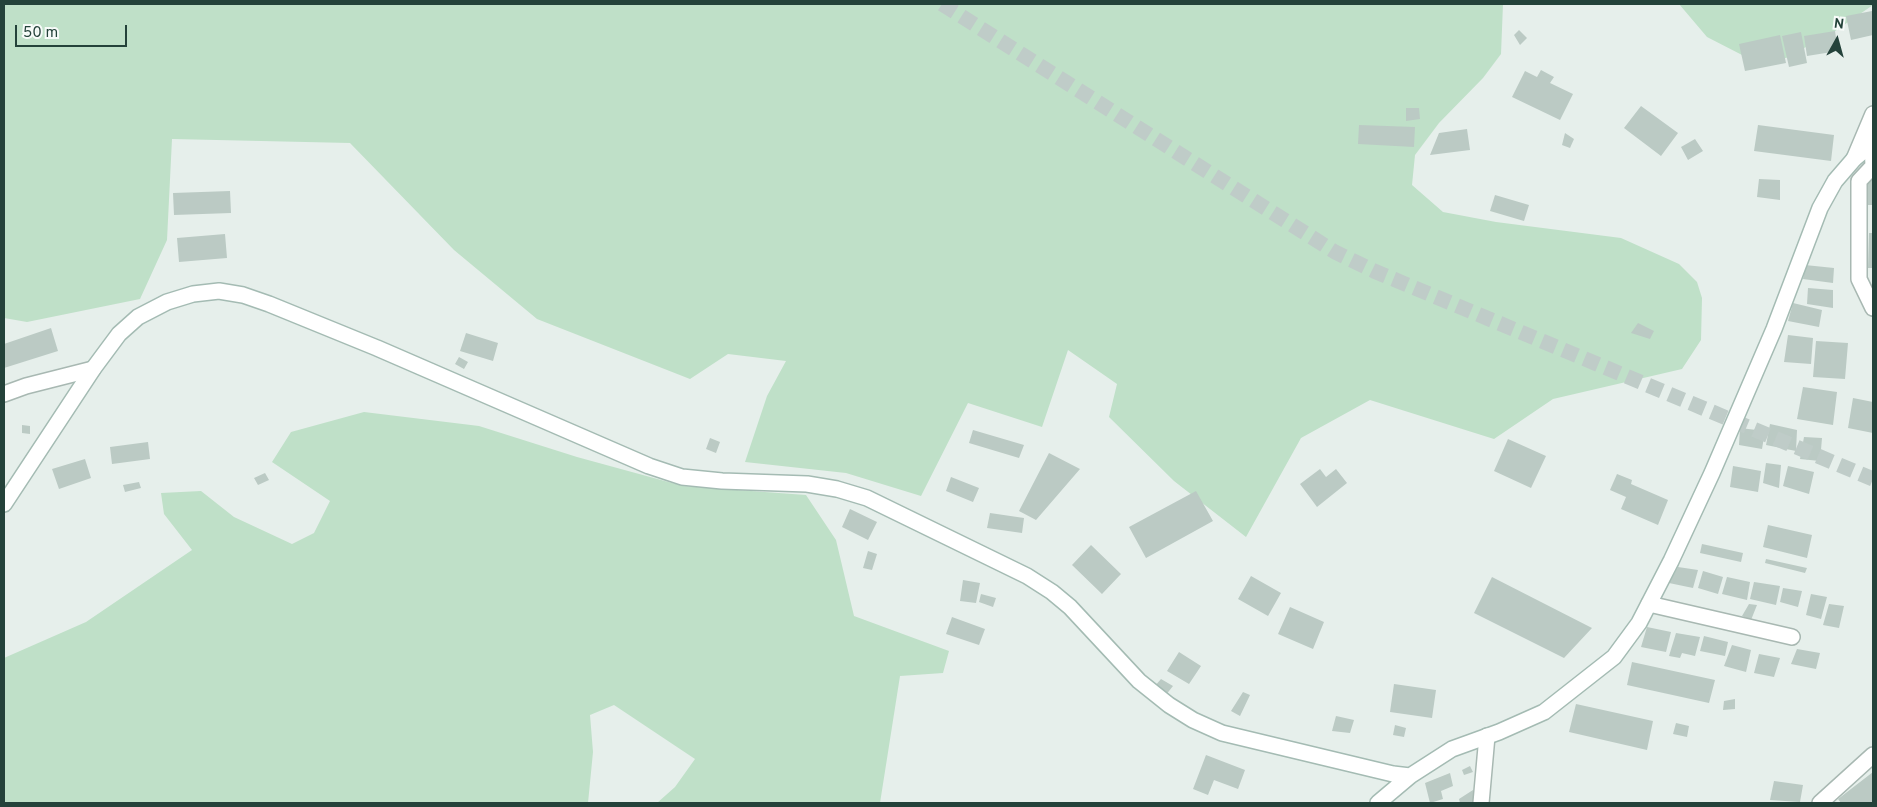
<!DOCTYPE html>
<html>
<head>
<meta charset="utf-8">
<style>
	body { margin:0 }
	#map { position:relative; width:1877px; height:807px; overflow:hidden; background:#e6efeb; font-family:Overpass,sans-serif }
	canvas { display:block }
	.frame { position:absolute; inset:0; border:5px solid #24423a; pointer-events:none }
	.north { position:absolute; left:1812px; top:15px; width:50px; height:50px; -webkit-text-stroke:4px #f7fbf9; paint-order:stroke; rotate:7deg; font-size:14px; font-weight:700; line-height:20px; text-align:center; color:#24423a }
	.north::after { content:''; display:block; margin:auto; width:18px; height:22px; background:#24423a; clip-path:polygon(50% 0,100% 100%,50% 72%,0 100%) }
	.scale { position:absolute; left:15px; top:25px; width:112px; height:22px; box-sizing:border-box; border:2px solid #24423a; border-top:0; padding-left:6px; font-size:15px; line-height:18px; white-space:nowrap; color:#24423a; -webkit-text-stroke:4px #f7fbf9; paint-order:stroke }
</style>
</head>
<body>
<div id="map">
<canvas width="1877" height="807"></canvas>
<div class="frame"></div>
<div class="north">N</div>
<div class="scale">50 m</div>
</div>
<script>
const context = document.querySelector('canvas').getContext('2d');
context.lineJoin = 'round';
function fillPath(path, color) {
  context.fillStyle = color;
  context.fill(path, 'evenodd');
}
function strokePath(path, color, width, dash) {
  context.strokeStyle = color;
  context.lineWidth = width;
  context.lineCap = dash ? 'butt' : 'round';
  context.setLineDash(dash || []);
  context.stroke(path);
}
fillPath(new Path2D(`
	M 4,4 L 1503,4 L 1501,54 L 1483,78 L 1439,123 L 1415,155 L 1412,185 L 1443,212 L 1496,222 L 1621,238 L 1679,264 L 1697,282 L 1702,298 L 1701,340 L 1682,369 L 1553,399 L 1494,439 L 1370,400 L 1301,438 L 1246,537 L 1174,481 L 1109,417 L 1117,384 L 1068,350 L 1042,427 L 968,403 L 921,496 L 846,473 L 745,462 L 767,396 L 786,361 L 728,354 L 690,379 L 537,319 L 454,250 L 350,143 L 172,139 L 167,240 L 140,299 L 27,322 L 4,318 Z
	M 1679,4 L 1873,4 L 1873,5 L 1835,31 L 1786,58 L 1744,56 L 1707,37 Z
	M 364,412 L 479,426 L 577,457 L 683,486 L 806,495 L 836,540 L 854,616 L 949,651 L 943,673 L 900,676 L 880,803 L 657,803 L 675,787 L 695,759 L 614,705 L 590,715 L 593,752 L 588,803 L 4,803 L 4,658 L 86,622 L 192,550 L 164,514 L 161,493 L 201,491 L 234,517 L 292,544 L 314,533 L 330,501 L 272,462 L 291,432 Z`), '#bfe0c8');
fillPath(new Path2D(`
	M 1872,11 L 1873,35 L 1851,40 L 1846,16 Z
	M 1519,30 L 1527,38 L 1520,45 L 1514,35 Z
	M 1835,31 L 1838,51 L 1807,56 L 1804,36 Z
	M 1801,32 L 1807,63 L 1789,67 L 1782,36 Z
	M 1780,35 L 1786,63 L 1745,71 L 1739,44 Z
	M 1541,70 L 1554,77 L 1550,83 L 1573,94 L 1560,120 L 1512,97 L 1525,71 L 1537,77 Z
	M 1641,106 L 1678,133 L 1661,156 L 1624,128 Z
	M 1406,108 L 1419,108 L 1420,119 L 1406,121 Z
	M 1359,125 L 1415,127 L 1414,147 L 1358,144 Z
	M 1758,125 L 1834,135 L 1831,161 L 1754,151 Z
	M 1467,129 L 1470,150 L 1430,155 L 1439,133 Z
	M 1565,133 L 1574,139 L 1570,148 L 1562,145 Z
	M 1695,139 L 1703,151 L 1688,160 L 1681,147 Z
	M 1868,176 L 1873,176 L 1873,205 L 1863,205 Z
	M 1759,179 L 1780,180 L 1780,200 L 1757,197 Z
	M 230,191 L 231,213 L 174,215 L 173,193 Z
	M 1495,195 L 1529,205 L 1524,221 L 1490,211 Z
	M 1869,233 L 1873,233 L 1873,268 L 1868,268 Z
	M 225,234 L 227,258 L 179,262 L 177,238 Z
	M 1805,265 L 1834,268 L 1833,283 L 1803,279 Z
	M 1808,288 L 1833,290 L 1833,308 L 1807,304 Z
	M 1793,303 L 1822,310 L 1819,327 L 1788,321 Z
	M 1638,323 L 1654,331 L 1650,339 L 1631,333 Z
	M 51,328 L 58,351 L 4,368 L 4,344 Z
	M 466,333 L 498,343 L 493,361 L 460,351 Z
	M 1788,335 L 1813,338 L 1811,364 L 1784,362 Z
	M 1816,341 L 1848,343 L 1845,379 L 1813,377 Z
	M 459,357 L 468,362 L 464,369 L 455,364 Z
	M 1803,387 L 1837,392 L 1833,425 L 1797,419 Z
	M 1853,398 L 1873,402 L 1873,433 L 1848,428 Z
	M 1770,424 L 1797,430 L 1796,451 L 1766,445 Z
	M 22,425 L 30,426 L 30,434 L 22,433 Z
	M 1740,428 L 1765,431 L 1762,449 L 1739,445 Z
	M 973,430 L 1024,445 L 1019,458 L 969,443 Z
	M 1804,437 L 1822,438 L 1820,461 L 1800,459 Z
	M 710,438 L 720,442 L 716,453 L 706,449 Z
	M 1508,439 L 1546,456 L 1531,488 L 1494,471 Z
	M 148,442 L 150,459 L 112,464 L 110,447 Z
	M 1049,453 L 1080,469 L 1036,520 L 1019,511 Z
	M 85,459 L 91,478 L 59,489 L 52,469 Z
	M 1766,463 L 1781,465 L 1779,488 L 1763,483 Z
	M 1733,466 L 1761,471 L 1758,492 L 1730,487 Z
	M 1788,466 L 1814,472 L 1809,494 L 1783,486 Z
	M 1320,469 L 1326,477 L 1336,469 L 1347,483 L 1317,507 L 1300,484 Z
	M 265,473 L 269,480 L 258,485 L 254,478 Z
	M 1617,474 L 1632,480 L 1631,484 L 1668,500 L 1658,525 L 1621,509 L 1626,497 L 1610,490 Z
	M 951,477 L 979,488 L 973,502 L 946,491 Z
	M 139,482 L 141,488 L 125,492 L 123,485 Z
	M 1196,491 L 1213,521 L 1146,558 L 1129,527 Z
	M 850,509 L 877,522 L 868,540 L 842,527 Z
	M 990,513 L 1024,518 L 1022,533 L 987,528 Z
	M 1768,525 L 1812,535 L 1807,558 L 1763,547 Z
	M 1702,544 L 1743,553 L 1741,562 L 1700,553 Z
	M 1091,545 L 1121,574 L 1102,594 L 1072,565 Z
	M 868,551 L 877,554 L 872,570 L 863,568 Z
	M 1766,559 L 1807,568 L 1805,573 L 1765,563 Z
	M 1678,567 L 1698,570 L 1693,588 L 1669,583 Z
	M 1703,571 L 1723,577 L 1718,594 L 1698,588 Z
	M 1251,576 L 1281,593 L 1268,616 L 1238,599 Z
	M 1492,577 L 1592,628 L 1564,658 L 1474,613 Z
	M 1727,577 L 1750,582 L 1747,600 L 1722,594 Z
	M 963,580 L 980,583 L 976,603 L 960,601 Z
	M 1754,582 L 1780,586 L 1776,605 L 1750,599 Z
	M 1783,588 L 1802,591 L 1798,607 L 1780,602 Z
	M 981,594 L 996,598 L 993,607 L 979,602 Z
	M 1811,594 L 1827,597 L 1821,619 L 1806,615 Z
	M 1749,604 L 1757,605 L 1751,620 L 1742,616 Z
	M 1829,604 L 1844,606 L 1839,628 L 1823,625 Z
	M 1290,607 L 1324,622 L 1313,649 L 1278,634 Z
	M 952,617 L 985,629 L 979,645 L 946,634 Z
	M 1647,627 L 1671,632 L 1666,652 L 1641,647 Z
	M 1676,633 L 1700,637 L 1695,656 L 1682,653 L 1680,658 L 1669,656 Z
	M 1704,636 L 1728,642 L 1725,656 L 1700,651 Z
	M 1732,645 L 1751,650 L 1746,672 L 1724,666 Z
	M 1797,649 L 1820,653 L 1816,669 L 1791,664 Z
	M 1179,652 L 1201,666 L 1189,684 L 1167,671 Z
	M 1759,654 L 1780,658 L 1774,677 L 1754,673 Z
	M 1632,662 L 1715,680 L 1709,703 L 1627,685 Z
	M 1161,679 L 1173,686 L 1165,696 L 1154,687 Z
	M 1394,684 L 1436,690 L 1432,718 L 1390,712 Z
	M 1243,692 L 1250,695 L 1240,716 L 1231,711 Z
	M 1735,699 L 1735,709 L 1723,710 L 1724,701 Z
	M 1576,704 L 1653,721 L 1647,750 L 1569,732 Z
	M 1336,716 L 1354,720 L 1350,733 L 1332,731 Z
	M 1676,723 L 1689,726 L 1687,737 L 1673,734 Z
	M 1395,725 L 1406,728 L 1404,737 L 1393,735 Z
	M 1206,755 L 1245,770 L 1238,789 L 1214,780 L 1208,795 L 1193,789 Z
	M 1470,766 L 1473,772 L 1464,775 L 1462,770 Z
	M 1873,772 L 1873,803 L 1841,803 L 1838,799 Z
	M 1450,773 L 1453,786 L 1441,791 L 1443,799 L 1430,803 L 1425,783 Z
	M 1774,781 L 1803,785 L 1800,802 L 1770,800 Z
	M 1473,790 L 1476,803 L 1460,803 L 1459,799 Z`), '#bbcac4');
strokePath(new Path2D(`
	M 942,4 L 1335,252 L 1374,271 L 1873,479`), '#bfccc8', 15, [15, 8]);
const street = new Path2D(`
	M 1872,144 L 1873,166 L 1859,181 L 1859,279 L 1873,308
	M 1854,159 L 1873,114
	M 4,394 L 26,386 L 93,369
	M 1649,604 L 1792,637
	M 1481,803 L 1487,736
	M 1820,803 L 1873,755`);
const secondary = new Path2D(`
	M 4,504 L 93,369 L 119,334 L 138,317 L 167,302 L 193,294 L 219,291 L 243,295 L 269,304 L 377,348 L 649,466 L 682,477 L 722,481 L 807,484 L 837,489 L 867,498 L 1027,576 L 1052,592 L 1070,607 L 1139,681 L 1169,705 L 1193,720 L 1222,733 L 1393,774 L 1410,776
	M 1378,803 L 1410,776 L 1452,749 L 1499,732 L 1544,712 L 1614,657 L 1639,623 L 1671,561 L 1712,473 L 1774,329 L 1820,208 L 1835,181 L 1854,159 L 1873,143`);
strokePath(street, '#a8b8b2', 18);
strokePath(secondary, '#a4bbb3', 18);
strokePath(street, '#fff', 15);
strokePath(secondary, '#fff', 15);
</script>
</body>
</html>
